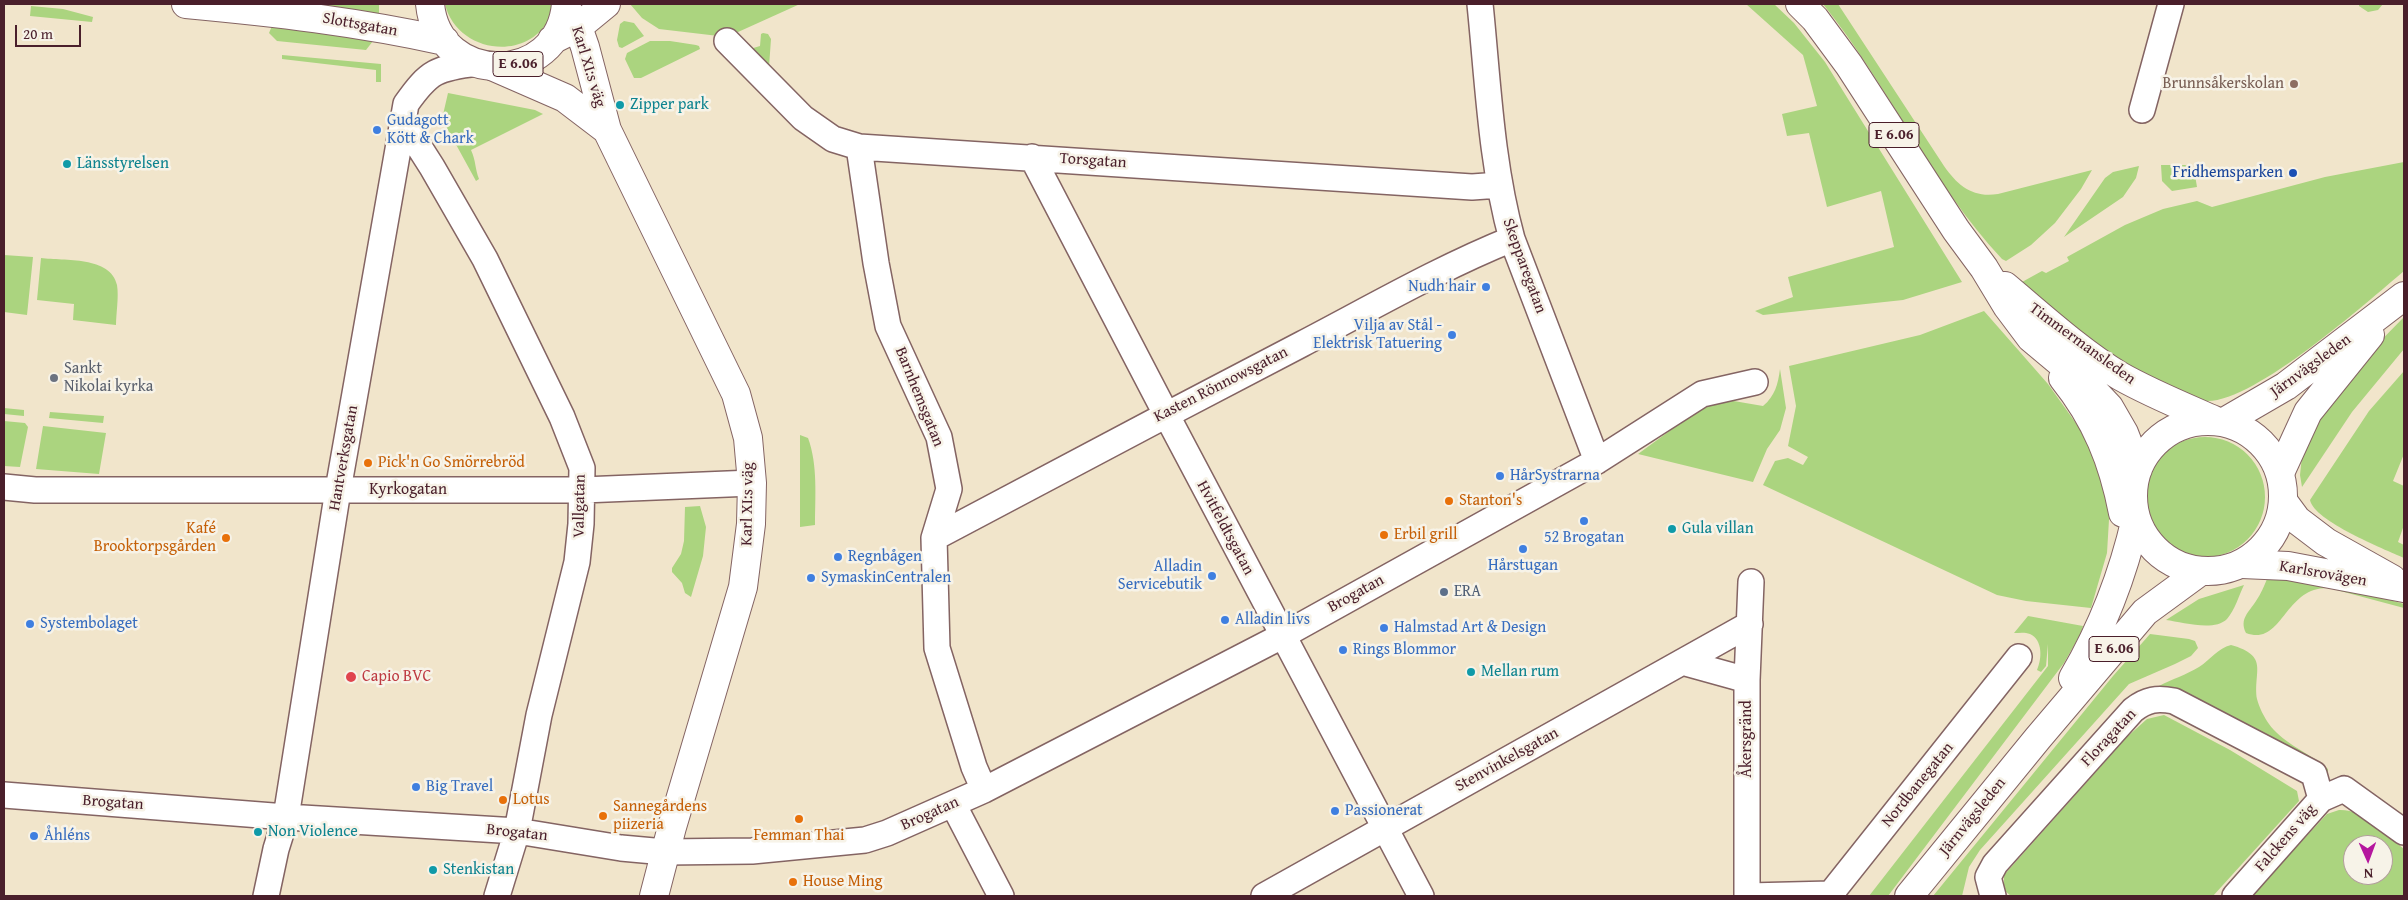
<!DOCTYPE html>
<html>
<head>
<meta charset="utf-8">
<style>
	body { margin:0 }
	#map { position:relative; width:2408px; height:900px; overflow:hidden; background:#f1e5cb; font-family:"Gentium Book Plus",serif }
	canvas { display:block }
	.frame { position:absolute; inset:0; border:5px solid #4a1f2b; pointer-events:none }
	.north { position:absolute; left:2343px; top:835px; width:50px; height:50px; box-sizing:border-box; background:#f7f3e8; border:1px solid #b29e9c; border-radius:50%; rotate:178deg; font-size:14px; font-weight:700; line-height:20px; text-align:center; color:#4a1f2b }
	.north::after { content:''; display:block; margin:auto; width:18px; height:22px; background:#b5179e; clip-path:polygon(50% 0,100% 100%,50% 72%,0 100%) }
	.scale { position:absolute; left:15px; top:25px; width:66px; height:22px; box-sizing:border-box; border:2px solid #4a1f2b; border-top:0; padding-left:6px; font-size:15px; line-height:18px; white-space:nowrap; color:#4a1f2b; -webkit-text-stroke:4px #f7f3e8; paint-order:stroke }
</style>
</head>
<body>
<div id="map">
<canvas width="2408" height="900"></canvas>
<div class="frame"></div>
<div class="north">N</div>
<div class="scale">20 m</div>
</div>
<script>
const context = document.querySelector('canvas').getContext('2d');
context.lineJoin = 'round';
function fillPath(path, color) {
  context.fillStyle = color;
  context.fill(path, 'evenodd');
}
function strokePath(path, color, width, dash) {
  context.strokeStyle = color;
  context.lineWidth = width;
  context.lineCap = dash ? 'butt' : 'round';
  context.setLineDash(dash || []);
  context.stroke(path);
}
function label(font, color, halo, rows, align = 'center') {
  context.font = font + ' "Gentium Book Plus",serif';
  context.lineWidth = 5;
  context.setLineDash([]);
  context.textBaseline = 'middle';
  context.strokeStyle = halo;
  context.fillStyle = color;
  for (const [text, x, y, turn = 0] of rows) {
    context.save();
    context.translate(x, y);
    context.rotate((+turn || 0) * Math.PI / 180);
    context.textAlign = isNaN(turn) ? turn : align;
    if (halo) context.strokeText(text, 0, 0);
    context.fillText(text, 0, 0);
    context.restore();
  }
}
fillPath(new Path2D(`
	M 286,4 L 379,4 L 379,15 Z
	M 445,4 L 556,4 C 555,11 552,15 548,21 C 523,63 456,51 445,4 Z
	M 630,4 L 800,4 L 727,37 L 659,29 L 642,18 Z
	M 1746,4 L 1774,4 L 1794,23 L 1825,62 L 1962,282 L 1903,300 L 1763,315 L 1755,311 L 1793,297 L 1788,277 L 1894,247 L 1881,191 L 1827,207 L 1809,133 L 1787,136 L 1782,114 L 1817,106 L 1803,55 Z
	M 1823,4 L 1838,4 L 1944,166 C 1958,186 1973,198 1998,194 L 2092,170 L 2081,189 L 2055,223 L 2031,245 L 2006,261 L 2002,259 C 1931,183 1888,85 1823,4 Z
	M 2359,4 L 2383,4 L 2378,10 L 2368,12 L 2359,6 Z
	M 31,6 L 63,9 L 93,17 L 92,22 L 30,16 Z
	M 624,21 L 634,23 L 644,36 L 622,48 L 619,47 L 617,40 L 620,24 Z
	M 272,26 L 373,41 L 366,50 L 277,41 L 269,33 Z
	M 763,33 L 768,34 L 771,39 L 769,67 L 750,49 L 760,46 L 761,34 Z
	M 650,41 L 670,41 L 696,45 L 699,46 L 700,49 L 641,78 L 634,78 L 625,59 L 627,53 Z
	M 282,55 L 381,64 L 381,82 L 376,82 L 376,70 L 282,59 Z
	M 448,93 L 535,110 L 543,114 L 471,150 C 476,161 475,169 479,179 L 476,181 L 442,119 Z
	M 2404,162 L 2404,271 C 2366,303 2255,402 2207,401 C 2202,401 2195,397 2189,396 C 2125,378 2070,325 2022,282 L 2042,271 L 2046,273 L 2069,261 L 2067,257 L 2125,225 L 2163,209 L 2197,201 L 2212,207 L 2325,177 Z
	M 2161,165 L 2185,165 L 2194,169 L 2197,187 L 2172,191 L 2162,181 Z
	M 2139,166 L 2136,178 L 2123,197 L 2064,237 L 2105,178 L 2113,172 Z
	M 4,255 L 33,257 L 27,315 L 4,312 Z
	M 41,258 C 64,261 111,256 117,285 C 119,297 116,313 116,325 L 73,320 L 74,304 L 37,300 Z
	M 1984,311 L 2048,384 L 2090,443 L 2110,503 L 2107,553 L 2091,608 L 2026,601 L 1997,595 L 1763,485 L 1775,461 L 1788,458 L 1803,465 L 1808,457 L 1788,446 L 1796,406 L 1789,366 L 1920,335 Z
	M 2404,317 L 2404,349 L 2352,412 L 2302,487 L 2300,475 L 2302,456 L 2310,425 L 2351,371 Z
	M 1780,369 L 1786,408 L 1780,430 L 1767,449 L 1753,482 L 1638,454 L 1705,405 L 1722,399 L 1763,406 C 1775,396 1778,384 1780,369 Z
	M 2404,371 L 2404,454 L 2393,481 L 2404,486 L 2404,525 L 2398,542 L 2404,545 L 2404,558 C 2384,549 2314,521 2310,500 L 2369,411 Z
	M 4,408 L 24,410 L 24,416 L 4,414 Z
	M 50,412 L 104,416 L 103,423 L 49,418 Z
	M 4,421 L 25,423 L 28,427 L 20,467 L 4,466 Z
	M 43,426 L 106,433 L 99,474 L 36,469 Z
	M 800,435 L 808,438 C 818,465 815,497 815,525 L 800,527 Z
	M2145 497a60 60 0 1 1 120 0a60 60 0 1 1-120 0Z
	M 700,506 L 706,527 L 703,556 L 691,597 L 685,593 L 682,583 L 672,572 L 672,568 L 681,554 L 684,541 L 685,507 Z
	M 2278,577 L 2321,581 L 2404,604 L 2404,608 L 2329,588 C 2284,586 2283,647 2246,633 C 2239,619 2249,612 2256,601 C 2261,594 2264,586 2267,579 Z
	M 2244,585 C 2239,595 2235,610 2227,619 C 2214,632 2182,622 2166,620 L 2199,599 Z
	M 2028,616 L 2083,626 L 2081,633 L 2064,663 L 1888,896 L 1869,896 L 2048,666 L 2048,644 L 2046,666 L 2041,672 L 2037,670 C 2042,659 2043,640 2030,634 C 2025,632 2019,633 2014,633 Z
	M 2150,634 L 2189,639 L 2195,641 L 2198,648 L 2191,656 L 2175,664 L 2129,684 L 1980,850 L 1969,867 L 1962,896 L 1933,896 L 2113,676 Z
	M 2231,645 C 2270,656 2253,671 2257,699 C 2259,707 2264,717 2269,724 C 2280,740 2305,752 2321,763 L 2328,769 L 2328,773 L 2159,686 C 2172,679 2186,675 2199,667 C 2210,660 2218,648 2231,645 Z
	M 2164,715 L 2230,750 L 2297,791 L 2299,801 L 2213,896 L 2011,896 L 2004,890 L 2004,875 L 2127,737 L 2147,719 Z
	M 2339,810 C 2364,809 2386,834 2404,849 L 2404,896 L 2251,896 L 2327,814 ZM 2353,845 L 2383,845 L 2383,875 L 2353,875 Z`), '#abd47f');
const street = new Path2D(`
	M 1480,4 C 1488,82 1491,163 1512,239 L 1597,461
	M 727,41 L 803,118 L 833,139 L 859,147 L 1472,187 L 1500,185
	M 2142,110 L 2171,4
	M 402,120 L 432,167 L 485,259 L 562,417 L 582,468 L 581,524 L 577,562 L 539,715 L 517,831 L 497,896
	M 859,147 L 876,263 L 888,326 L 939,437 L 949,489 L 934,538 L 937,648 L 974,767 L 984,790
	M 1032,157 L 1166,414 L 1421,896
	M 4,487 L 35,490 L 583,490 L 752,483
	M 934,538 C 1056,473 1179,408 1302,344 C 1371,308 1440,268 1512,239
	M 1682,662 L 1747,680
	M 4,795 L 286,817 L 517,831 L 621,848 L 665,852 L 752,851 L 865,840 L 887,833 L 984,790 L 1282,636 L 1597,461 L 1702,394 L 1755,382
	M 953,804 L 1001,896
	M 266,896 L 276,849 L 286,817 L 338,490 L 406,104 C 429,71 437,68 477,63
	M 1264,896 L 1750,624
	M 1747,896 L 1747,680 L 1751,582
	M 1748,896 L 1831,894
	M 1829,896 L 2019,657
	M 1993,896 L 1988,877 L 1995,864 L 2133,710 C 2147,699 2157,698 2174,701 L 2314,774 L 2321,799
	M 2235,896 L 2321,799 L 2344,789 L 2404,832`);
const secondary = new Path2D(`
	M 566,8 L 578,27 L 585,47 L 607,130 L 736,394 L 748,438 L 752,483 L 751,524 L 743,587 L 672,827 L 654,896
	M 494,67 L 565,98 L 607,130
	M 2224,422 L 2286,386 L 2404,296
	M 2280,473 L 2308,412 L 2370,335
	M 2283,501 L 2297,520 L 2326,542 L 2392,579
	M 2242,564 L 2288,566 L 2404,588`);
const highway = new Path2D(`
	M 186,4 C 273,12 359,22 445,41
	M 430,4 C 438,87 559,87 566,4
	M 1800,4 L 1815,19 L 1849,65 L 1956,230 L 1984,268 L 2007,306 L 2031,338 L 2092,389 L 2109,407 L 2124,433 L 2138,469
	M 552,40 L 578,27 L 606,4
	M 2005,286 C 2042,317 2079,351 2120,376 C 2150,393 2182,406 2214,420
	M 2063,378 C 2096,419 2113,461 2123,513
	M2133 496a75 75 0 1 1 150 0a75 75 0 1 1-150 0Z
	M 2073,678 C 2103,627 2123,575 2136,518
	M 1909,896 L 2038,738 L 2145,612 L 2201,571`);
strokePath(street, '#846463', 28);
strokePath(secondary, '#846463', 30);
strokePath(highway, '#846463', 30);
strokePath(street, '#fff', 25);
strokePath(secondary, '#fff', 28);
strokePath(highway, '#fff', 28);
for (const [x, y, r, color] of [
	[2294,84,5,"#8d6e63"],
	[620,105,5,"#0f9aa8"],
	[377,130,5,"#3f7fe0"],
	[67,164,5,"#0f9aa8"],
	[2293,173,5,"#1a4fb4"],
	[1486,287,5,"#3f7fe0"],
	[1452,335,5,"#3f7fe0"],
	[54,378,5,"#6b7280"],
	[368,463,5,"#e8710a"],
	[1500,476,5,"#3f7fe0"],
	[1449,501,5,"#e8710a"],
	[1584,521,5,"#3f7fe0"],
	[1672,529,5,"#0f9aa8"],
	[1384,535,5,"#e8710a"],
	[226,538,5,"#e8710a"],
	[1523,549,5,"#3f7fe0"],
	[838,557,5,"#3f7fe0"],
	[1212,576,5,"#3f7fe0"],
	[811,578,5,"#3f7fe0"],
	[1444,592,5,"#5c6f8a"],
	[1225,620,5,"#3f7fe0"],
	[30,624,5,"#3f7fe0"],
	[1384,628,5,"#3f7fe0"],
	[1343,650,5,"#3f7fe0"],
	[1471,672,5,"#0f9aa8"],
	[351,677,6,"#e0444e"],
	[416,787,5,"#3f7fe0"],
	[503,800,5,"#e8710a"],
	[1335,811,5,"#3f7fe0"],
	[603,816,5,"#e8710a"],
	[799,819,5,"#e8710a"],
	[258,832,5,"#0f9aa8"],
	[34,836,5,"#3f7fe0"],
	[433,870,5,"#0f9aa8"],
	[793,882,5,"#e8710a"]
]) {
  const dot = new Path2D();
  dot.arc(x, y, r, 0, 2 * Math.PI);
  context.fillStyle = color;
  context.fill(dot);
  strokePath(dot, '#f7f3e8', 2);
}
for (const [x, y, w] of [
	[518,64,50],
	[1894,135,50],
	[2114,649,50]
]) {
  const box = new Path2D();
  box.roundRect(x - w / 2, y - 12.5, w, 25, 4);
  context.fillStyle = '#f7f3e8';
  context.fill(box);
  strokePath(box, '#4a1f2b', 1);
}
label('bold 15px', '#4a1f2b', null, [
	["E 6.06",518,64],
	["E 6.06",1894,135],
	["E 6.06",2114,649]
]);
label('16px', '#4a1f2b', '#f7f3e8', [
	["Slottsgatan",360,25,10],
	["Karl XI:s väg",588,67,73],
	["Torsgatan",1093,161,4],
	["Skepparegatan",1524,266,70],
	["Timmermansleden",2082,344,36],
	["Järnvägsleden",2311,366,-36],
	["Kasten Rönnowsgatan",1221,385,-27],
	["Barnhemsgatan",919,397,68],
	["Hantverksgatan",344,458,-80],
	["Kyrkogatan",408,490],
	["Karl XI:s väg",748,504,-89],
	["Vallgatan",580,506,-89],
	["Hvitfeldtsgatan",1225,528,62],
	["Karlsrovägen",2323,574,10],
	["Brogatan",1356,594,-29],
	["Floragatan",2109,738,-47],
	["Åkersgränd",1747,739,-90],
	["Stenvinkelsgatan",1507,760,-29],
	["Nordbanegatan",1918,785,-51],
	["Brogatan",113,803,4],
	["Brogatan",930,814,-24],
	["Järnvägsleden",1973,817,-51],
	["Brogatan",517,833,6],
	["Falckens väg",2286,838,-49]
]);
label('16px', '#785e54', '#f7f3e8', [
	["Brunnsåkerskolan",2284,84]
], 'right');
label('16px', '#0d838f', '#f7f3e8', [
	["Zipper park",630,105],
	["Länsstyrelsen",77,164],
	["Gula villan",1682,529],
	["Mellan rum",1481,672],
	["Non Violence",268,832],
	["Stenkistan",443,870]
], 'left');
label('16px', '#366cbe', '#f7f3e8', [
	["Gudagott",387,121],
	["Kött & Chark",387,139],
	["Nudh hair",1476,287,"right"],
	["Vilja av Stål -",1442,326,"right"],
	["Elektrisk Tatuering",1442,344,"right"],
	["HårSystrarna",1510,476],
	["52 Brogatan",1584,538,"center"],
	["Regnbågen",848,557],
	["Hårstugan",1523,566,"center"],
	["Alladin",1202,567,"right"],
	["Servicebutik",1202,585,"right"],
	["SymaskinCentralen",821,578],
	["Alladin livs",1235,620],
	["Systembolaget",40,624],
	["Halmstad Art & Design",1394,628],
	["Rings Blommor",1353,650],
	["Big Travel",426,787],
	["Passionerat",1345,811],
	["Åhléns",44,836]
], 'left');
label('16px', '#164399', '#f7f3e8', [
	["Fridhemsparken",2283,173]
], 'right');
label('16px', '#5b616d', '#f7f3e8', [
	["Sankt",64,369],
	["Nikolai kyrka",64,387]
], 'left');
label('16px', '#c56008', '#f7f3e8', [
	["Pick'n Go Smörrebröd",378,463],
	["Stanton's",1459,501],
	["Kafé",216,529,"right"],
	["Brooktorpsgården",216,547,"right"],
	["Erbil grill",1394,535],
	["Lotus",513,800],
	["Sannegårdens",613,807],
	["piizeria",613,825],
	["Femman Thai",799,836,"center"],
	["House Ming",803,882]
], 'left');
label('16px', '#4e5e75', '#f7f3e8', [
	["ERA",1454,592]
], 'left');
label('16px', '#be3a42', '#f7f3e8', [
	["Capio BVC",362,677]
], 'left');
</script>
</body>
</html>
